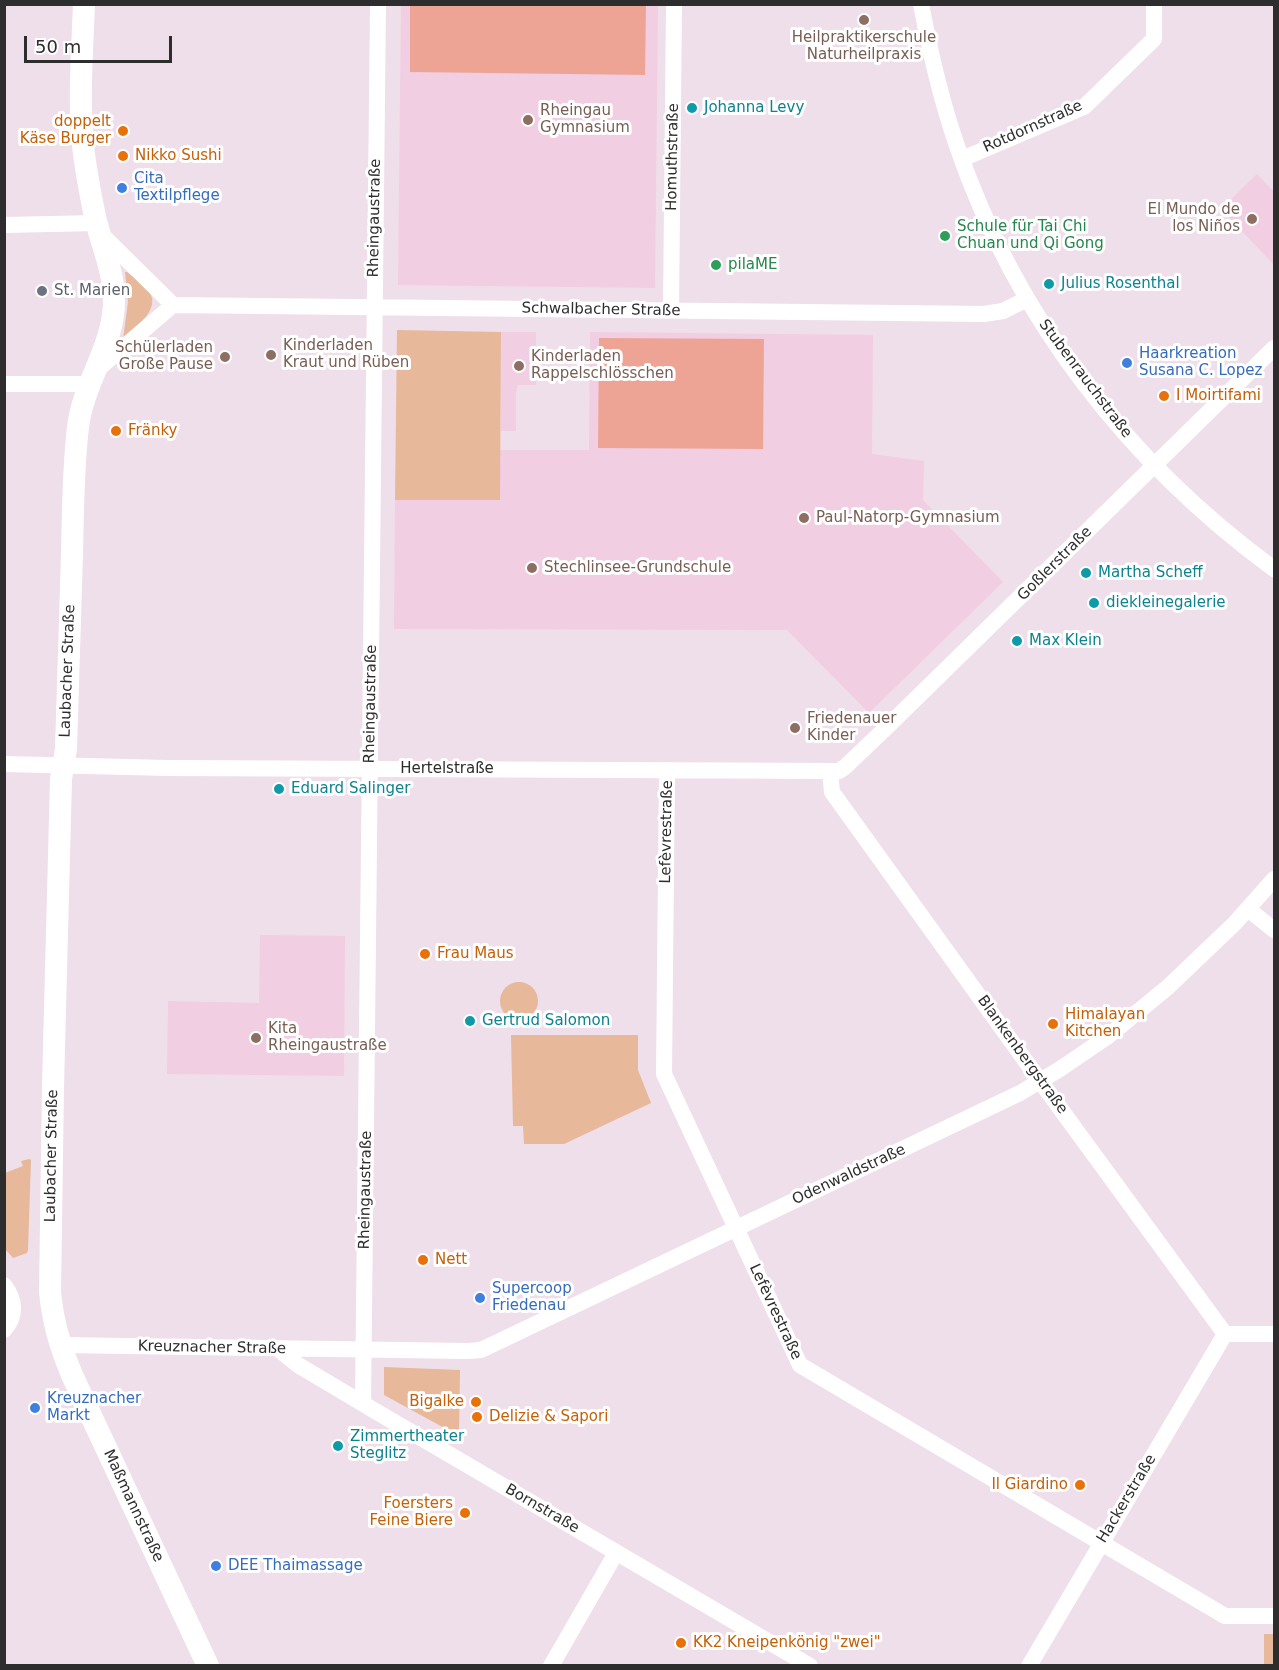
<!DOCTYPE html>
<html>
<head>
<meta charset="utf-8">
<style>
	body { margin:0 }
	#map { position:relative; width:1279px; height:1670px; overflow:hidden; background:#efdfea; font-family:"DejaVu Sans",sans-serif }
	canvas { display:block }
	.frame { position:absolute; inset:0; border:6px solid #2d2d2d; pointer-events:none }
	.scale { position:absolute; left:24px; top:36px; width:148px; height:27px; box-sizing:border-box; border:3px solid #2d2d2d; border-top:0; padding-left:8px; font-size:18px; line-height:21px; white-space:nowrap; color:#2d2d2d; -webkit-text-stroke:4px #fff; paint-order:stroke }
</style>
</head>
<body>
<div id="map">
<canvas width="1279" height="1670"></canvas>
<div class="frame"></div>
<div class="scale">50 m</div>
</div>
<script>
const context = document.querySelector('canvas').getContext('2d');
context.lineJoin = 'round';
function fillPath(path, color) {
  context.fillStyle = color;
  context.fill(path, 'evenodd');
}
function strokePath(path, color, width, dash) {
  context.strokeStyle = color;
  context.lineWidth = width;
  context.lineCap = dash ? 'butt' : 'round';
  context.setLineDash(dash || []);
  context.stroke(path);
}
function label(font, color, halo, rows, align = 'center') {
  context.font = font + ' "DejaVu Sans",sans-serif';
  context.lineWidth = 6;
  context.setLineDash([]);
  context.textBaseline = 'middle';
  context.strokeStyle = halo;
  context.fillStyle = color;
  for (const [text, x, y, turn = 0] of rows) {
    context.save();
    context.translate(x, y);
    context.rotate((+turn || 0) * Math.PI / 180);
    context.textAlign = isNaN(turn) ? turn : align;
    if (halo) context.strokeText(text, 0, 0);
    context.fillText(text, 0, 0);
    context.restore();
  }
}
fillPath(new Path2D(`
	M 401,5 L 658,5 L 655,288 L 398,285 Z
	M 1257,174 L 1274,192 L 1274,265 L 1221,209 Z
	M 501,332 L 536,332 L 536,385 L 518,385 L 516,393 L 516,431 L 501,431 Z
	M 590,332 L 873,335 L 872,454 L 924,461 L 923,500 L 1003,582 L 869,713 L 787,630 L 394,629 L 395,500 L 499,500 L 500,450 L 589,450 Z
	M 260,935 L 345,936 L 344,1076 L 167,1074 L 168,1001 L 259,1003 Z`), '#f1cee2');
fillPath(new Path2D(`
	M 125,272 L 127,272 C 133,277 141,282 146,288 C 165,307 136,326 123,339 L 128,302 Z
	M 397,330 L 501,332 L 500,500 L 395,500 Z
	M500 1001a19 19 0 1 1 38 0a19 19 0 1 1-38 0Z
	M 511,1035 L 638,1035 L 638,1070 L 651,1103 L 564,1144 L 524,1144 L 523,1126 L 513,1126 Z
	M 29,1159 L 31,1160 L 28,1250 L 27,1253 L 13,1258 L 5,1249 L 5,1173 L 23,1166 L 21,1161 Z
	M 384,1367 L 460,1370 L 459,1436 L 384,1395 Z
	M 1264,1634 L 1274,1634 L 1274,1665 L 1264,1665 Z`), '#e7b89a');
fillPath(new Path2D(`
	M 410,5 L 646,5 L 645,75 L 410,72 Z
	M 599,338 L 764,339 L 763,449 L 598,448 Z`), '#eea495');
strokePath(new Path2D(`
	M 921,4 C 930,52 941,100 957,146 C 1016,318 1128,462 1274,569
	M 962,159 L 1084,107 L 1154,39 L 1154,4
	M 4,225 L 97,223
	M 101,234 L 173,305
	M 671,310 L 674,4
	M 98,369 L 173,305 L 984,314 L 1003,311 L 1027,299
	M 4,384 L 91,384
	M 4,764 L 168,768 L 839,771 L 845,767 L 889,725 L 1274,348
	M 667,770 L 664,1074 L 800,1365 L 1225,1616 L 1274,1616
	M 830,772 L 832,792 L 1027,1063 L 1225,1334
	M 1248,909 L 1274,930
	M 4,1285 C 15,1299 17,1316 4,1330
	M 1225,1334 L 1274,1334
	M 60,1345 L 467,1351 L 481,1350 L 1020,1093 L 1060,1069 L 1107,1037 L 1168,987 L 1235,923 L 1274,879
	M 277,1348 L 298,1365 L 377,1412 L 810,1666
	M 363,1404 L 378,4
	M 551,1666 L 616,1553
	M 1029,1666 L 1225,1334`), '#fff', 16);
strokePath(new Path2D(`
	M 84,4 C 82,59 77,114 86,168 C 89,186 92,204 96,221 C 103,248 114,273 114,301 C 114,346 83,383 78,427 C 73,469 73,512 72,554 C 70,619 68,684 66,749 L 61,779 L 53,1086 L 50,1292 C 53,1323 60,1346 72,1375 L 208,1666`), '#fff', 22);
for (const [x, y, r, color] of [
	[864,20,6,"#8d6e63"],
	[692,108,6,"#0f9aa8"],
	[528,120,6,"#8d6e63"],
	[123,131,6,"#e8710a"],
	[123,156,6,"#e8710a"],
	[122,188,6,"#3f7fe0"],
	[1252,219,6,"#8d6e63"],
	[945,236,6,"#2e9e5b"],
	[716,265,6,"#2e9e5b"],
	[1049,284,6,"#0f9aa8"],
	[42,291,6,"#6b7280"],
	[271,355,6,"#8d6e63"],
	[225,357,6,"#8d6e63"],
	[1127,363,6,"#3f7fe0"],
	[519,366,6,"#8d6e63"],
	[1164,396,6,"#e8710a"],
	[116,431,6,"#e8710a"],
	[804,518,6,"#8d6e63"],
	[532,568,6,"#8d6e63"],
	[1086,573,6,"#0f9aa8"],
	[1094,603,6,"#0f9aa8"],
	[1017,641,6,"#0f9aa8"],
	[795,728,6,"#8d6e63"],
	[279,789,6,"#0f9aa8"],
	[425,954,6,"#e8710a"],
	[470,1021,6,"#0f9aa8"],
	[1053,1024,6,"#e8710a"],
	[256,1038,6,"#8d6e63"],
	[423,1260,6,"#e8710a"],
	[480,1298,6,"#3f7fe0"],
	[476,1402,6,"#e8710a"],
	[35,1408,6,"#3f7fe0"],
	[477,1417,6,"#e8710a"],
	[338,1446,6,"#0f9aa8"],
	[1080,1485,6,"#e8710a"],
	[465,1513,6,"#e8710a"],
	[216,1566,6,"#3f7fe0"],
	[681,1643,6,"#e8710a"]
]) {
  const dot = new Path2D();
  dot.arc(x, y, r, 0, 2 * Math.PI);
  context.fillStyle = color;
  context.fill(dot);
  strokePath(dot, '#fff', 2);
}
label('15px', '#785e54', '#fff', [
	["Heilpraktikerschule",864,38,"center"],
	["Naturheilpraxis",864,55,"center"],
	["Rheingau",540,111],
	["Gymnasium",540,128],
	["El Mundo de",1240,210,"right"],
	["los Niños",1240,227,"right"],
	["Kinderladen",283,346],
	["Kraut und Rüben",283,363],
	["Schülerladen",213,348,"right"],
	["Große Pause",213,365,"right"],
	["Kinderladen",531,357],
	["Rappelschlösschen",531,374],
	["Paul-Natorp-Gymnasium",816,518],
	["Stechlinsee-Grundschule",544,568],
	["Friedenauer",807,719],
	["Kinder",807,736],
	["Kita",268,1029],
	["Rheingaustraße",268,1046]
], 'left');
label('15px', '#0d838f', '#fff', [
	["Johanna Levy",704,108],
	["Julius Rosenthal",1061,284],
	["Martha Scheff",1098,573],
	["diekleinegalerie",1106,603],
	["Max Klein",1029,641],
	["Eduard Salinger",291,789],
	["Gertrud Salomon",482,1021],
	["Zimmertheater",350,1437],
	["Steglitz",350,1454]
], 'left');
label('15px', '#c56008', '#fff', [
	["doppelt",111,122,"right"],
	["Käse Burger",111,139,"right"],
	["Nikko Sushi",135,156],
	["I Moirtifami",1176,396],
	["Fränky",128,431],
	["Frau Maus",437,954],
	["Himalayan",1065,1015],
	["Kitchen",1065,1032],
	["Nett",435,1260],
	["Bigalke",464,1402,"right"],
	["Delizie & Sapori",489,1417],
	["Il Giardino",1068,1485,"right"],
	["Foersters",453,1504,"right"],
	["Feine Biere",453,1521,"right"],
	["KK2 Kneipenkönig \"zwei\"",693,1643]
], 'left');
label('15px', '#2d2d2d', '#fff', [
	["Rotdornstraße",1033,127,-24],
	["Homuthstraße",673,157,-89],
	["Rheingaustraße",375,218,-89],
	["Schwalbacher Straße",601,310,1],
	["Stubenrauchstraße",1085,379,53],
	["Goßlerstraße",1055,564,-45],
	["Laubacher Straße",68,671,-88],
	["Rheingaustraße",371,704,-89],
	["Hertelstraße",447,769],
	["Lefèvrestraße",667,832,-89],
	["Blankenbergstraße",1022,1055,54],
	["Laubacher Straße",52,1156,-89],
	["Odenwaldstraße",849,1175,-25],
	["Rheingaustraße",366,1190,-89],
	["Lefèvrestraße",775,1312,65],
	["Kreuznacher Straße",212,1348,1],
	["Hackerstraße",1127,1499,-59],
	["Maßmannstraße",133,1506,65],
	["Bornstraße",542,1509,30]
]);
label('15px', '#366cbe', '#fff', [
	["Cita",134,179],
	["Textilpflege",134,196],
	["Haarkreation",1139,354],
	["Susana C. Lopez",1139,371],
	["Supercoop",492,1289],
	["Friedenau",492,1306],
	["Kreuznacher",47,1399],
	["Markt",47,1416],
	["DEE Thaimassage",228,1566]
], 'left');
label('15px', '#27864d', '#fff', [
	["Schule für Tai Chi",957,227],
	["Chuan und Qi Gong",957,244],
	["pilaME",728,265]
], 'left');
label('15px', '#5b616d', '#fff', [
	["St. Marien",54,291]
], 'left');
</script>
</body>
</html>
